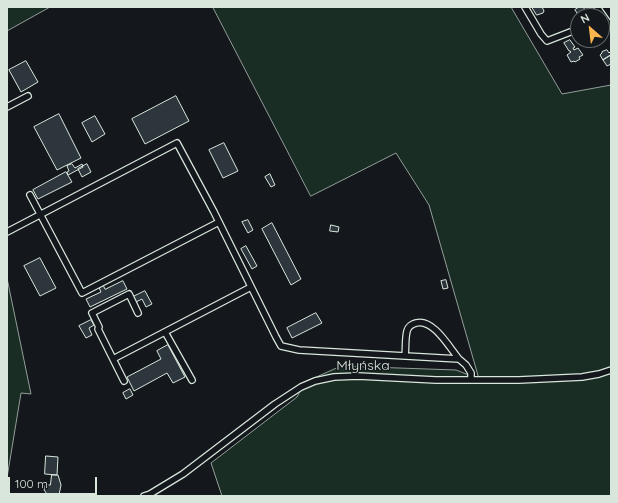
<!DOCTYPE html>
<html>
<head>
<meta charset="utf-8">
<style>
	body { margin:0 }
	#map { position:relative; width:618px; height:503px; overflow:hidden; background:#14181c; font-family:Quicksand,sans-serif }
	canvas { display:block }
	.frame { position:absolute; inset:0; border:8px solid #d8e6dc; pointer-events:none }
	.north { position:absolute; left:570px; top:8px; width:40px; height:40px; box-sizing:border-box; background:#14181c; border:1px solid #626a69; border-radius:50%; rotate:332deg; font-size:11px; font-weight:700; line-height:16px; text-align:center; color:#d8e6dc }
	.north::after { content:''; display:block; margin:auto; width:14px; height:18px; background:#ffb74d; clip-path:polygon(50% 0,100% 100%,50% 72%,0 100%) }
	.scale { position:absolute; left:8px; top:477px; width:89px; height:18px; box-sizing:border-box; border:2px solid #d8e6dc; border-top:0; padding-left:5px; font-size:12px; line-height:14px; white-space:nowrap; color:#d8e6dc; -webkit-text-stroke:3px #14181c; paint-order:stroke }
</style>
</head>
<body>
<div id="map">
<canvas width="618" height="503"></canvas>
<div class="frame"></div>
<div class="north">N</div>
<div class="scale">100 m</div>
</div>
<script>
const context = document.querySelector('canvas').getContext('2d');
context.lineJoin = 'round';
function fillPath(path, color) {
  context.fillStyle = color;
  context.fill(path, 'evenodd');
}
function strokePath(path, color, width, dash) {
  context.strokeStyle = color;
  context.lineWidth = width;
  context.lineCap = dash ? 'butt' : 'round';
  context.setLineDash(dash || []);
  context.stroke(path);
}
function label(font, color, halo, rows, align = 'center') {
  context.font = font + ' Quicksand,sans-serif';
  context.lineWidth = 3;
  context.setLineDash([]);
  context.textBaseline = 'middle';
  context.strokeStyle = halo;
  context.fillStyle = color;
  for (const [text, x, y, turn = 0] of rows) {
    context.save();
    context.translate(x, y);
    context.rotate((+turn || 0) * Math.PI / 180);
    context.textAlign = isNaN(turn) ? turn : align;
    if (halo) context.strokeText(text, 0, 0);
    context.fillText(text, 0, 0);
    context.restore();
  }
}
const green = new Path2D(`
	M 7,7 L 50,7 L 7,31 Z
	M 213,7 L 511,7 L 562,94 L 611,85 L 611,496 L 222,496 L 211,463 L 297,397 L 305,382 L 341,366 L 456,370 L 479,379 L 429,205 L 396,153 L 311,196 Z
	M 7,278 L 31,394 L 21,393 L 7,478 Z`);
fillPath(green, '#1a2d24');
strokePath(green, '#939e99', 1);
const building = new Path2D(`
	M 532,7 L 542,7 L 544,11 L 543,13 L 537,15 Z
	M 579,7 L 583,7 L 588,14 L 585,16 L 579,16 L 575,10 Z
	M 570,40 L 575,47 L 573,48 L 574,50 L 578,48 L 583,55 L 579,57 L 580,59 L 575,62 L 574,61 L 571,62 L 567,55 L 571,52 L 570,51 L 569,51 L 564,43 Z
	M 592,40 L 601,40 L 602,42 L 597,46 L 597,45 L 594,47 L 590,41 Z
	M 607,50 L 609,53 L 610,52 L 611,55 L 603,60 L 600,55 L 602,53 L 602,52 Z
	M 611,55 L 611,64 L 607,66 L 603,60 Z
	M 26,61 L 38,82 L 21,92 L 9,70 Z
	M 176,96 L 189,121 L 145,144 L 132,119 Z
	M 59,114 L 81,158 L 57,170 L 34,127 Z
	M 95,116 L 105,134 L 92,142 L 82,123 Z
	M 224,143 L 238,171 L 223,178 L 209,150 Z
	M 72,164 L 75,168 L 82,164 L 83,167 L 68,175 L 67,172 L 69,171 L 67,166 Z
	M 87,164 L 91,172 L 82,177 L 78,169 Z
	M 66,172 L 72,182 L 38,199 L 33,190 Z
	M 270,174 L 275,185 L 271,187 L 265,177 Z
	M 248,220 L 253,230 L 248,233 L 242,222 Z
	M 272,223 L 301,279 L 291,285 L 262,229 Z
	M 331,225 L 339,227 L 338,232 L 330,231 Z
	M 246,246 L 257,266 L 252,269 L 241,249 Z
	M 40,258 L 56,288 L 40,296 L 24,266 Z
	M 446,280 L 448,288 L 443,289 L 441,281 Z
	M 123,281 L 127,289 L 90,307 L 86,299 L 101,292 L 98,285 L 102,283 L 105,289 Z
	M 145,291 L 152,304 L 146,307 L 142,299 L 136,302 L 133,297 Z
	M 316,313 L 322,323 L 292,338 L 287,328 Z
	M 91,320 L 94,325 L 89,328 L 92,335 L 86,338 L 79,326 Z
	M 168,345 L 185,377 L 173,383 L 167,373 L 134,391 L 127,377 L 161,359 L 157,351 Z
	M 130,389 L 133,395 L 126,399 L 123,393 Z
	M 46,456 L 58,457 L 57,475 L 45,474 Z
	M 52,475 L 58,475 L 61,485 L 59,495 L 47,494 L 44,490 L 45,485 L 50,485 Z`);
fillPath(building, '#2c363c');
strokePath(building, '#d8e6dc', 1);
const street = new Path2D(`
	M 525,7 L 541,34 L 547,41 L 578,29
	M 597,7 L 611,27
	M 7,107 L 28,96
	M 30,195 L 82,293 L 219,222
	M 7,232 L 177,143 L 214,212 L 276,337 L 281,346 L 299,350 L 459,359 L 466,365 L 471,373 L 471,380
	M 165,332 L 192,380
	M 405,356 C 406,348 405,339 407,331 C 408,327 412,324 416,323 C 433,318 449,347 459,359
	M 113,359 L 251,287
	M 124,381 L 98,329 L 99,327 L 92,313 L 129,294 L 138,313
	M 144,496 L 150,494 L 183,474 L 275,404 L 301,387 L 315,381 L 334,377 L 358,376 L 436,380 L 519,380 L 582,377 L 599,374 L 611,370`);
strokePath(street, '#d8e6dc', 8);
strokePath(street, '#14181c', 5.5);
label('14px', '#d8e6dc', '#14181c', [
	["Młyńska",363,366]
]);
</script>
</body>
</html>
